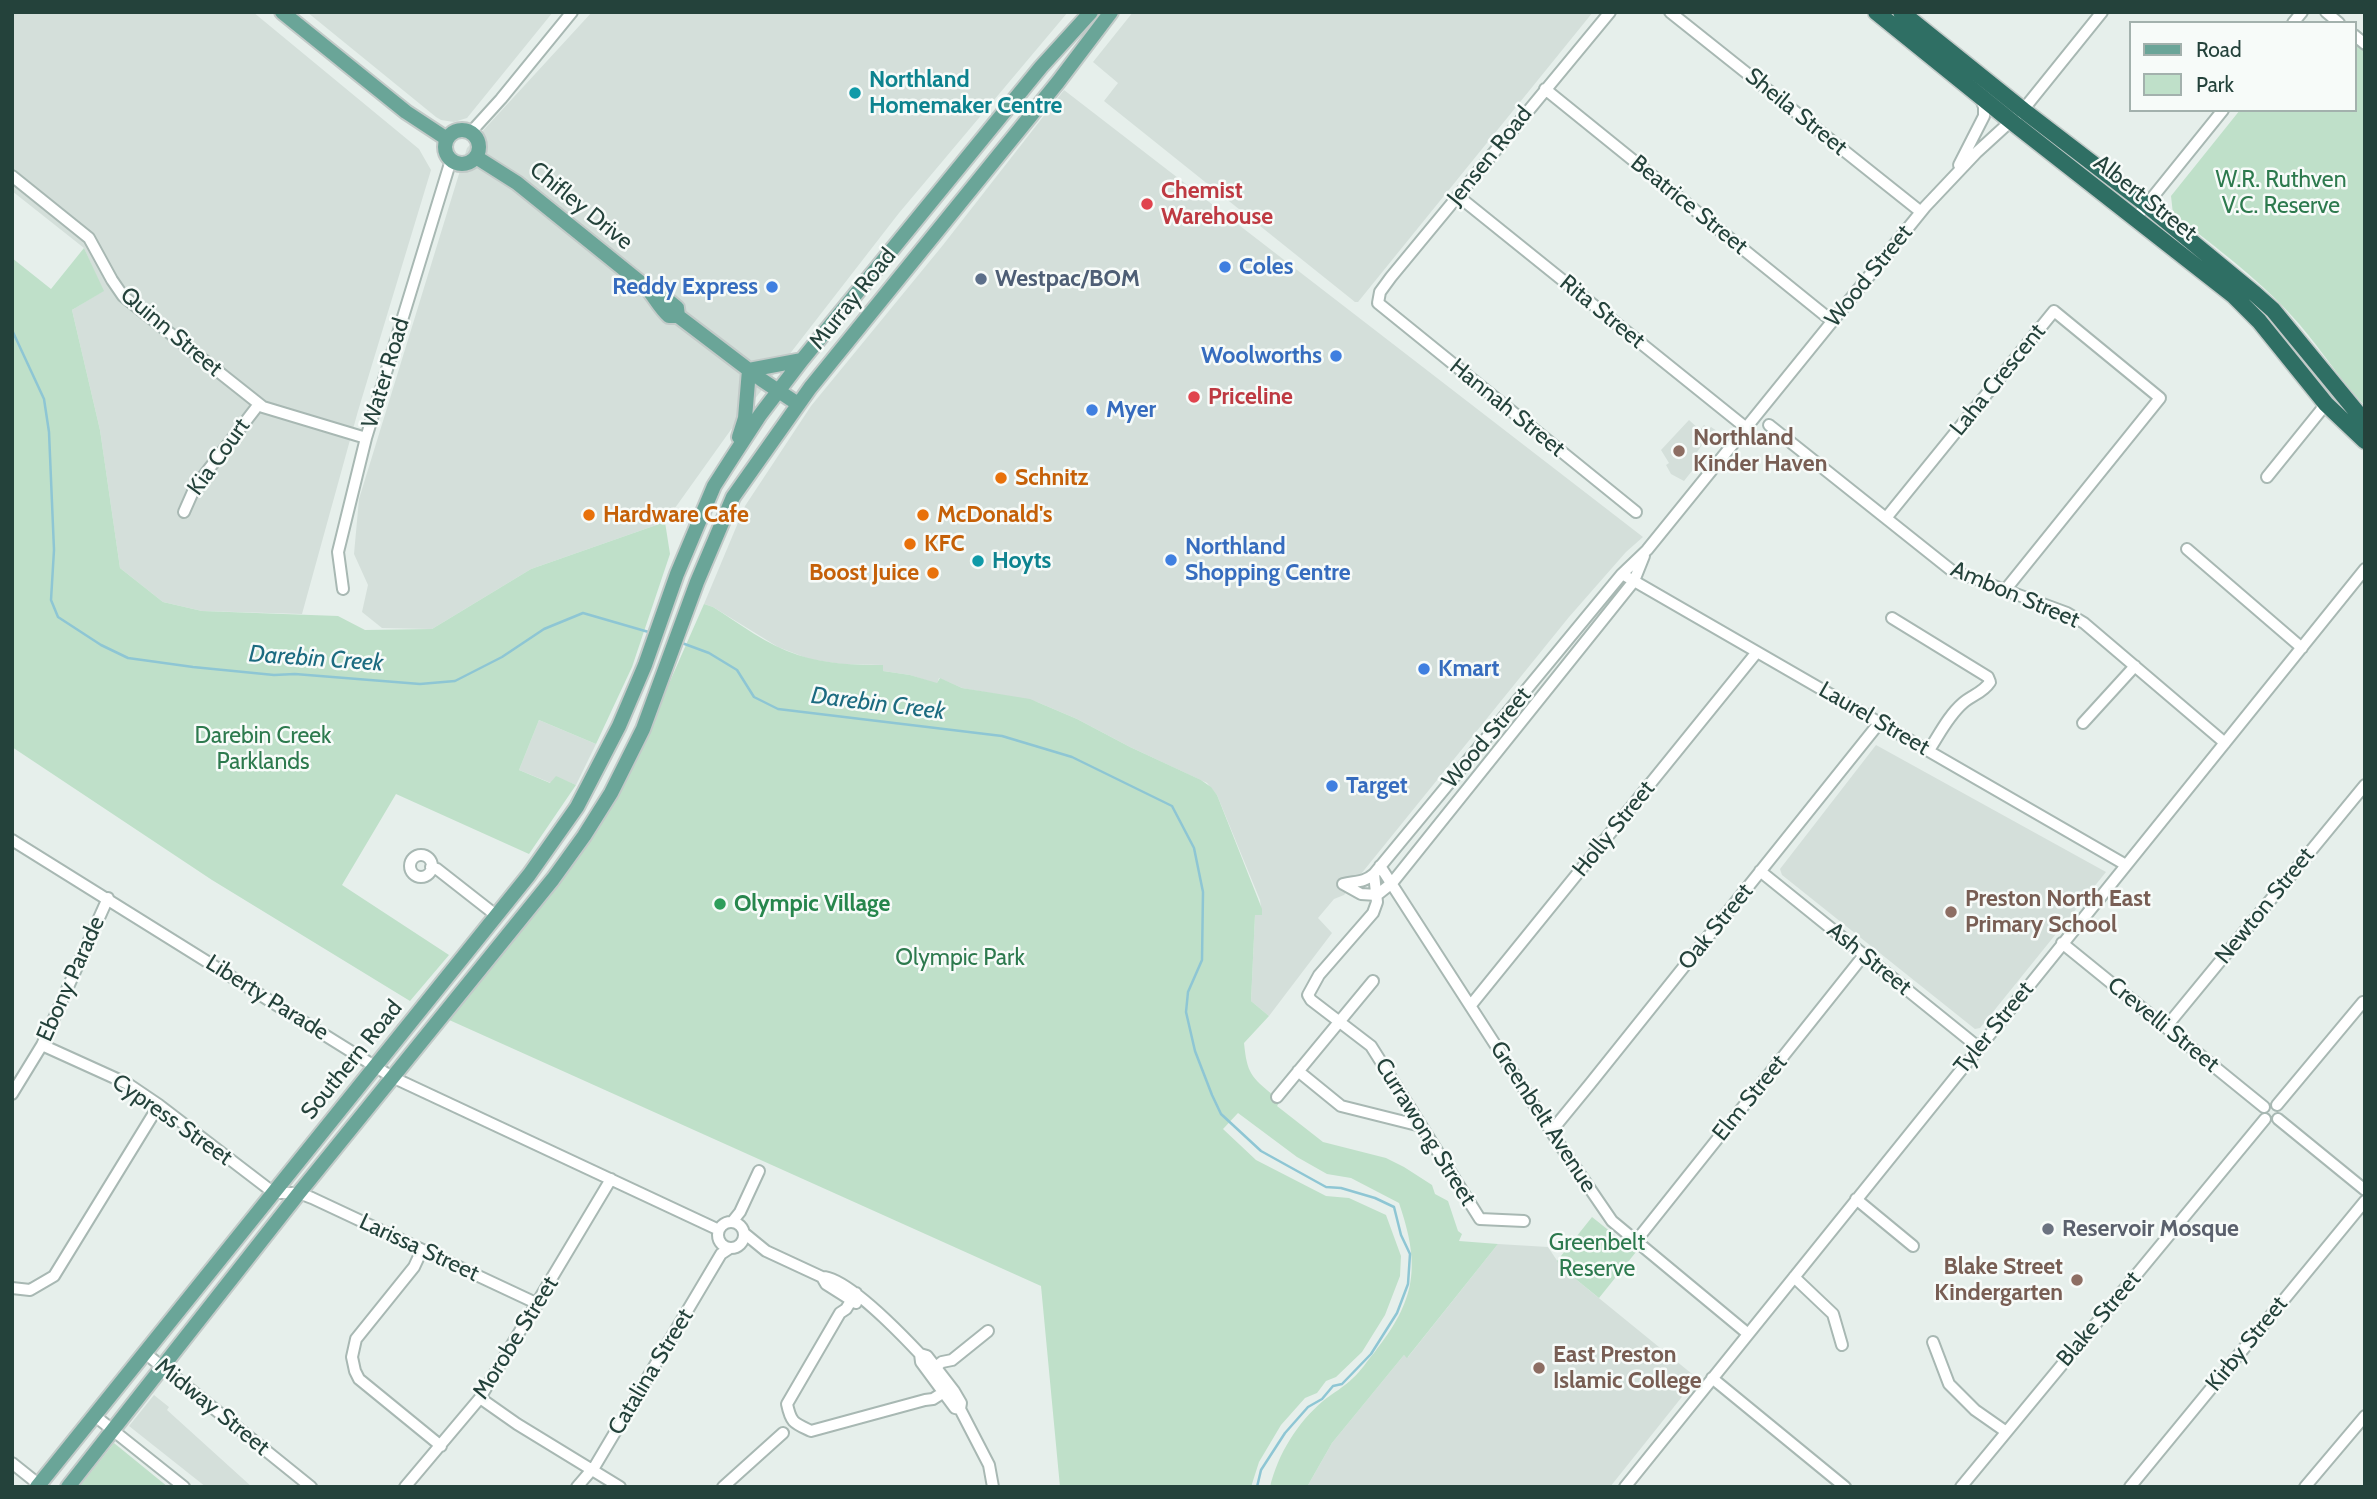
<!DOCTYPE html>
<html>
<head>
<meta charset="utf-8">
<style>
	body { margin:0 }
	#map { position:relative; width:2377px; height:1499px; overflow:hidden; background:#e6efeb; font-family:Cabin,sans-serif }
	canvas { display:block }
	.frame { position:absolute; inset:0; border:14px solid #24423b; pointer-events:none }
	.legend { position:absolute; left:2129px; top:21px; width:228px; height:91px; box-sizing:border-box; background:#f7fbf9; border:2px solid #a3b1ad; margin:0; padding:9px 12px; list-style:none; font-size:21px; color:#24423b }
	.legend li { display:flex; align-items:center; gap:14px; height:35px }
	.legend b { width:35px; border:2px solid #a3b1ad }
</style>
</head>
<body>
<div id="map">
<canvas width="2377" height="1499"></canvas>
<div class="frame"></div>
<ul class="legend">
<li><b style="height:9px;background:#6aa598"></b>Road</li>
<li><b style="height:19px;background:#bfe0c9"></b>Park</li>
</ul>
</div>
<script>
const context = document.querySelector('canvas').getContext('2d');
context.lineJoin = 'round';
function fillPath(path, color) {
  context.fillStyle = color;
  context.fill(path, 'evenodd');
}
function strokePath(path, color, width, dash) {
  context.strokeStyle = color;
  context.lineWidth = width;
  context.lineCap = dash ? 'butt' : 'round';
  context.setLineDash(dash || []);
  context.stroke(path);
}
function label(font, color, halo, rows, align = 'center') {
  context.font = font + ' Cabin,sans-serif';
  context.lineWidth = 5;
  context.setLineDash([]);
  context.textBaseline = 'middle';
  context.strokeStyle = halo;
  context.fillStyle = color;
  for (const [text, x, y, turn = 0] of rows) {
    context.save();
    context.translate(x, y);
    context.rotate((+turn || 0) * Math.PI / 180);
    context.textAlign = isNaN(turn) ? turn : align;
    if (halo) context.strokeText(text, 0, 0);
    context.fillText(text, 0, 0);
    context.restore();
  }
}
fillPath(new Path2D(`
	M 12,12 L 253,12 L 419,149 L 431,170 L 358,411 L 302,614 L 202,611 L 163,602 L 120,568 L 100,430 L 72,310 L 103,291 L 84,248 L 12,191 Z
	M 307,12 L 553,12 L 467,118 L 454,122 L 441,120 L 436,117 Z
	M 592,12 L 1068,12 L 899,213 L 730,431 L 665,522 L 531,569 L 432,629 L 382,628 L 362,612 L 368,585 L 354,554 L 359,499 L 467,148 Z
	M 1133,12 L 1593,12 L 1358,302 L 1355,302 L 1104,101 L 1118,83 L 1093,62 Z
	M 1064,90 L 1643,537 L 1626,552 L 1569,617 L 1344,895 L 1334,899 L 1318,918 L 1332,933 L 1269,1016 L 1251,1001 L 1255,914 L 1262,915 L 1260,900 L 1217,795 L 1207,783 L 1130,747 L 1077,719 L 1037,702 L 962,688 L 939,678 L 937,684 L 910,675 L 883,671 L 883,665 L 841,664 L 809,659 L 778,647 L 713,607 L 704,604 L 745,506 L 811,406 L 943,245 Z
	M 1689,420 L 1700,430 L 1704,425 L 1709,429 L 1711,427 L 1720,433 L 1710,446 L 1704,442 L 1697,452 L 1703,457 L 1684,481 L 1671,474 L 1666,465 L 1669,463 L 1661,450 Z
	M 539,720 L 596,744 L 576,785 L 556,777 L 551,783 L 519,770 Z
	M 1876,745 L 2106,872 L 1980,1028 L 1975,1029 L 1782,875 L 1780,869 Z
	M 1498,1244 L 1548,1247 L 1562,1268 L 1697,1378 L 1610,1487 L 1307,1487 L 1332,1443 L 1404,1355 L 1408,1357 Z
	M 154,1395 L 169,1407 L 167,1410 L 252,1487 L 206,1487 L 129,1426 Z`), '#d4dfda');
fillPath(new Path2D(`
	M 2354,44 L 2365,52 L 2365,406 C 2341,381 2323,352 2300,325 C 2263,282 2218,249 2173,214 L 2171,196 L 2240,110 L 2354,110 Z
	M 84,248 L 104,291 L 72,310 L 100,430 L 120,568 L 163,602 L 202,611 L 338,616 L 365,630 L 432,629 L 531,569 L 665,522 L 670,554 L 632,667 L 596,744 L 539,720 L 519,770 L 550,783 L 556,776 L 576,785 L 529,854 L 396,794 L 342,885 L 449,955 L 410,1001 L 212,880 L 12,747 L 12,258 L 51,289 Z
	M 704,604 L 713,607 C 740,624 767,645 798,655 C 825,664 855,665 883,665 L 883,671 L 910,675 L 937,683 L 940,678 L 962,688 L 1030,699 L 1077,719 L 1130,747 L 1201,780 L 1211,787 L 1217,795 L 1262,909 L 1262,915 L 1255,915 L 1251,1001 L 1269,1016 L 1244,1043 C 1247,1073 1251,1077 1273,1095 L 1272,1097 L 1279,1103 L 1277,1106 L 1323,1142 L 1386,1158 L 1404,1167 L 1432,1185 L 1435,1194 L 1448,1201 L 1458,1231 L 1462,1234 L 1459,1241 L 1498,1244 L 1407,1358 L 1404,1355 L 1332,1443 L 1307,1487 L 1270,1487 C 1278,1454 1297,1423 1323,1401 C 1333,1393 1344,1387 1353,1378 C 1361,1371 1367,1361 1374,1353 C 1416,1300 1421,1267 1399,1203 L 1351,1178 L 1327,1174 L 1297,1157 L 1238,1113 L 1223,1129 L 1256,1160 L 1326,1196 L 1349,1198 L 1386,1215 L 1401,1256 L 1400,1276 L 1385,1315 L 1362,1352 L 1336,1377 L 1326,1381 L 1317,1393 L 1305,1398 L 1281,1425 L 1259,1462 L 1251,1487 L 1060,1487 L 1041,1286 L 447,1019 L 568,869 L 652,722 Z
	M 1592,1217 L 1636,1252 L 1599,1298 L 1562,1268 L 1557,1261 Z
	M 114,1443 L 168,1487 L 79,1487 Z`), '#bfe0c9');
strokePath(new Path2D(`
	M 12,330 L 44,399 L 49,432 L 54,550 L 51,600 L 58,617 L 101,645 L 128,658 L 193,667 L 274,675 L 295,674 L 420,684 L 455,681 L 502,657 L 544,629 L 583,613 L 652,633
	M 682,643 L 709,653 L 737,670 L 754,697 L 778,709 L 1002,736 L 1072,757 L 1172,806 L 1194,848 L 1203,892 L 1202,960 L 1188,992 L 1186,1012 L 1195,1051 L 1212,1095 L 1221,1114 L 1261,1151 L 1326,1187 L 1341,1188 L 1375,1198 L 1394,1207 L 1401,1235 L 1410,1254 L 1408,1284 L 1397,1313 L 1371,1354 L 1342,1384 L 1333,1386 L 1322,1399 L 1308,1407 L 1285,1433 L 1261,1470 L 1257,1487`), '#8ec6d4', 2.5);
const minor = new Path2D(`
	M 1610,12 L 1391,277 L 1380,292 L 1378,303 L 1636,512
	M 1670,12 L 1921,212
	M 2326,12 L 2339,23
	M 2293,23 L 2302,12
	M 2354,35 L 2365,44
	M 1545,89 L 1832,321
	M 471,132 L 501,99 L 572,12
	M 1959,165 L 1984,116 L 1984,107 L 1980,97
	M 12,176 L 89,238 L 112,280 L 123,296 L 263,407 L 366,438
	M 1458,196 L 1745,427
	M 2135,219 L 2223,110
	M 1769,425 L 1951,570 L 2067,613 L 2084,623 L 2225,743
	M 2267,477 L 2326,404
	M 184,512 L 195,487 L 259,404
	M 1886,518 L 2054,311 L 2160,398 L 2006,589
	M 2187,549 L 2302,648
	M 1622,574 L 2126,865
	M 343,589 L 338,552 L 366,438 L 451,160
	M 1892,618 L 1988,677 L 1990,682 C 1983,693 1972,695 1963,703 C 1948,716 1939,735 1929,750
	M 2083,723 L 2135,666
	M 12,840 L 392,1077 L 719,1230
	M410 866a11 11 0 1 1 22 0a11 11 0 1 1-22 0Z
	M 1380,866 L 1558,1142 L 1612,1221 L 1747,1333
	M 431,867 L 437,869 L 497,916
	M 1760,871 L 1978,1047
	M 1374,874 L 1377,902 L 1373,913 L 1319,975 L 1308,995 L 1311,1000 L 1371,1046 L 1480,1219 L 1524,1221
	M 1343,884 C 1355,881 1364,883 1374,874 L 1622,574 L 1647,550 L 1925,207 L 1977,152 L 2023,110 L 2102,12
	M 1343,884 L 1361,894 L 1377,895 L 1392,883 L 1634,581 L 1644,556
	M 2062,943 L 2264,1107
	M 1471,1005 L 1757,652
	M 2166,1027 L 2365,785
	M 42,1045 L 128,1084 L 159,1105 L 274,1193 L 299,1193 L 312,1198 L 538,1304
	M 1298,1071 L 1341,1106 L 1421,1126
	M 12,1094 L 42,1045 L 108,898
	M 1277,1097 L 1373,981
	M 2277,1105 L 2363,1002
	M 2278,1119 L 2365,1190
	M 1549,1128 L 1558,1123 L 1590,1084 L 1880,722
	M 1856,1199 L 1913,1246
	M718 1235a13 13 0 1 1 26 0a13 13 0 1 1-26 0Z
	M 732,1222 L 740,1212 L 759,1171
	M 744,1233 L 766,1251 L 822,1277 C 846,1276 903,1336 920,1354 L 927,1356 L 954,1391 L 961,1403 L 960,1409 L 989,1465 L 993,1487
	M 1636,1241 L 1864,955
	M 422,1250 L 414,1267 L 356,1339 L 352,1357 L 355,1371 L 359,1379 L 441,1446
	M 822,1277 L 826,1284 L 856,1303
	M 1794,1277 L 1833,1314 L 1842,1345
	M 12,1288 L 30,1290 L 54,1276 L 159,1105
	M 856,1293 L 846,1309 L 840,1313 L 787,1404 C 791,1423 794,1423 811,1431 L 925,1400 L 933,1399 L 944,1392
	M 1933,1342 L 1949,1384 L 1975,1410 L 2005,1431
	M 145,1353 L 311,1487
	M 920,1354 L 921,1362 L 955,1408 L 960,1409
	M 929,1372 L 942,1362 L 952,1360 L 988,1331
	M 1712,1378 L 1845,1487
	M 480,1398 L 517,1424 L 620,1487
	M 95,1416 L 184,1487
	M 12,1463 L 42,1487
	M 405,1487 L 480,1398 L 611,1179
	M 577,1487 L 595,1466 L 721,1254 L 730,1248
	M 723,1487 L 783,1433
	M 1625,1487 L 2365,569
	M 1961,1487 L 2265,1119
	M 2130,1487 L 2365,1201
	M 2305,1487 L 2365,1416`);
const major = new Path2D(`
	M 282,12 L 406,112 L 447,139
	M445 147a17 17 0 1 1 34 0a17 17 0 1 1-34 0Z
	M 476,157 L 517,183 L 646,287 C 655,297 659,307 669,316 L 678,316 L 762,380 L 798,404
	M 653,295 L 665,298 L 677,308 L 678,316
	M 749,370 L 802,360
	M 739,437 L 745,418 L 749,370
	M 37,1487 L 529,875 L 577,807 L 619,726 L 645,665 L 677,574 L 714,486 L 732,458 L 760,415 L 802,360 L 1041,67 L 1091,12
	M 68,1487 L 299,1193 L 553,879 L 584,836 L 611,793 L 643,729 L 697,582 L 733,497 L 810,388 L 1058,82 L 1111,12`);
const highway = new Path2D(`
	M 1876,12 L 2012,122 L 2234,296 L 2259,321 L 2326,404 L 2365,441
	M 1901,12 L 2023,110 L 2147,205 L 2255,294 L 2273,310 L 2365,422`);
strokePath(minor, '#a8b8b3', 14);
strokePath(major, '#c2cac8', 18);
strokePath(highway, '#c2cac8', 19);
strokePath(minor, '#fff', 10);
strokePath(major, '#6aa598', 14);
strokePath(highway, '#2f6f64', 16);
for (const [x, y, r, color] of [
	[855,93,7,"#0f9aa8"],
	[1147,204,7,"#e0444e"],
	[1225,267,7,"#3f7fe0"],
	[981,279,7,"#5c6f8a"],
	[772,287,7,"#3f7fe0"],
	[1336,356,7,"#3f7fe0"],
	[1194,397,7,"#e0444e"],
	[1092,410,7,"#3f7fe0"],
	[1679,451,7,"#8d6e63"],
	[1001,478,7,"#e8710a"],
	[589,515,7,"#e8710a"],
	[923,515,7,"#e8710a"],
	[910,544,7,"#e8710a"],
	[1171,560,7,"#3f7fe0"],
	[978,561,7,"#0f9aa8"],
	[933,573,7,"#e8710a"],
	[1424,669,7,"#3f7fe0"],
	[1332,786,7,"#3f7fe0"],
	[720,904,7,"#2e9e5b"],
	[1951,912,7,"#8d6e63"],
	[2048,1229,7,"#6b7280"],
	[2077,1280,7,"#8d6e63"],
	[1539,1368,7,"#8d6e63"]
]) {
  const dot = new Path2D();
  dot.arc(x, y, r, 0, 2 * Math.PI);
  context.fillStyle = color;
  context.fill(dot);
  strokePath(dot, '#f7fbf9', 2.5);
}
label('bold 23px', '#0d838f', '#f7fbf9', [
	["Northland",869,80],
	["Homemaker Centre",869,106],
	["Hoyts",992,561]
], 'left');
label('23px', '#24423b', '#f7fbf9', [
	["Sheila Street",1796,112,39],
	["Jensen Road",1490,156,-51],
	["Albert Street",2145,198,38],
	["Beatrice Street",1689,205,39],
	["Chifley Drive",581,206,39],
	["Wood Street",1869,276,-51],
	["Murray Road",853,299,-51],
	["Rita Street",1602,312,39],
	["Quinn Street",171,332,40],
	["Water Road",386,373,-73],
	["Laha Crescent",1998,380,-51],
	["Hannah Street",1507,408,39],
	["Kia Court",219,457,-54],
	["Ambon Street",2015,595,23],
	["Laurel Street",1874,719,30],
	["Wood Street",1487,738,-50],
	["Holly Street",1614,829,-51],
	["Newton Street",2265,906,-51],
	["Oak Street",1716,927,-51],
	["Ash Street",1869,959,39],
	["Ebony Parade",71,979,-66],
	["Liberty Parade",267,998,32],
	["Crevelli Street",2163,1025,39],
	["Tyler Street",1994,1028,-51],
	["Southern Road",352,1060,-51],
	["Elm Street",1750,1098,-51],
	["Greenbelt Avenue",1543,1117,57],
	["Cypress Street",172,1120,35],
	["Currawong Street",1425,1132,58],
	["Larissa Street",419,1248,25],
	["Blake Street",2099,1319,-50],
	["Morobe Street",516,1338,-58],
	["Kirby Street",2247,1344,-51],
	["Catalina Street",651,1372,-59],
	["Midway Street",212,1407,39]
]);
label('23px', '#2d7a4e', '#f7fbf9', [
	["W.R. Ruthven",2281,180],
	["V.C. Reserve",2281,206],
	["Darebin Creek",263,736],
	["Parklands",263,762],
	["Olympic Park",960,958],
	["Greenbelt",1597,1243],
	["Reserve",1597,1269]
]);
label('bold 23px', '#be3a42', '#f7fbf9', [
	["Chemist",1161,191],
	["Warehouse",1161,217],
	["Priceline",1208,397]
], 'left');
label('bold 23px', '#366cbe', '#f7fbf9', [
	["Coles",1239,267],
	["Reddy Express",758,287,"right"],
	["Woolworths",1322,356,"right"],
	["Myer",1106,410],
	["Northland",1185,547],
	["Shopping Centre",1185,573],
	["Kmart",1438,669],
	["Target",1346,786]
], 'left');
label('bold 23px', '#4e5e75', '#f7fbf9', [
	["Westpac/BOM",995,279]
], 'left');
label('bold 23px', '#785e54', '#f7fbf9', [
	["Northland",1693,438],
	["Kinder Haven",1693,464],
	["Preston North East",1965,899],
	["Primary School",1965,925],
	["Blake Street",2063,1267,"right"],
	["Kindergarten",2063,1293,"right"],
	["East Preston",1553,1355],
	["Islamic College",1553,1381]
], 'left');
label('bold 23px', '#c56008', '#f7fbf9', [
	["Schnitz",1015,478],
	["Hardware Cafe",603,515],
	["McDonald's",937,515],
	["KFC",924,544],
	["Boost Juice",919,573,"right"]
], 'left');
label('bold 23px', '#27864d', '#f7fbf9', [
	["Olympic Village",734,904]
], 'left');
label('bold 23px', '#5b616d', '#f7fbf9', [
	["Reservoir Mosque",2062,1229]
], 'left');
label('italic 24px', '#1c6b80', '#f7fbf9', [
	["Darebin Creek",316,659,4],
	["Darebin Creek",878,704,7]
]);
</script>
</body>
</html>
